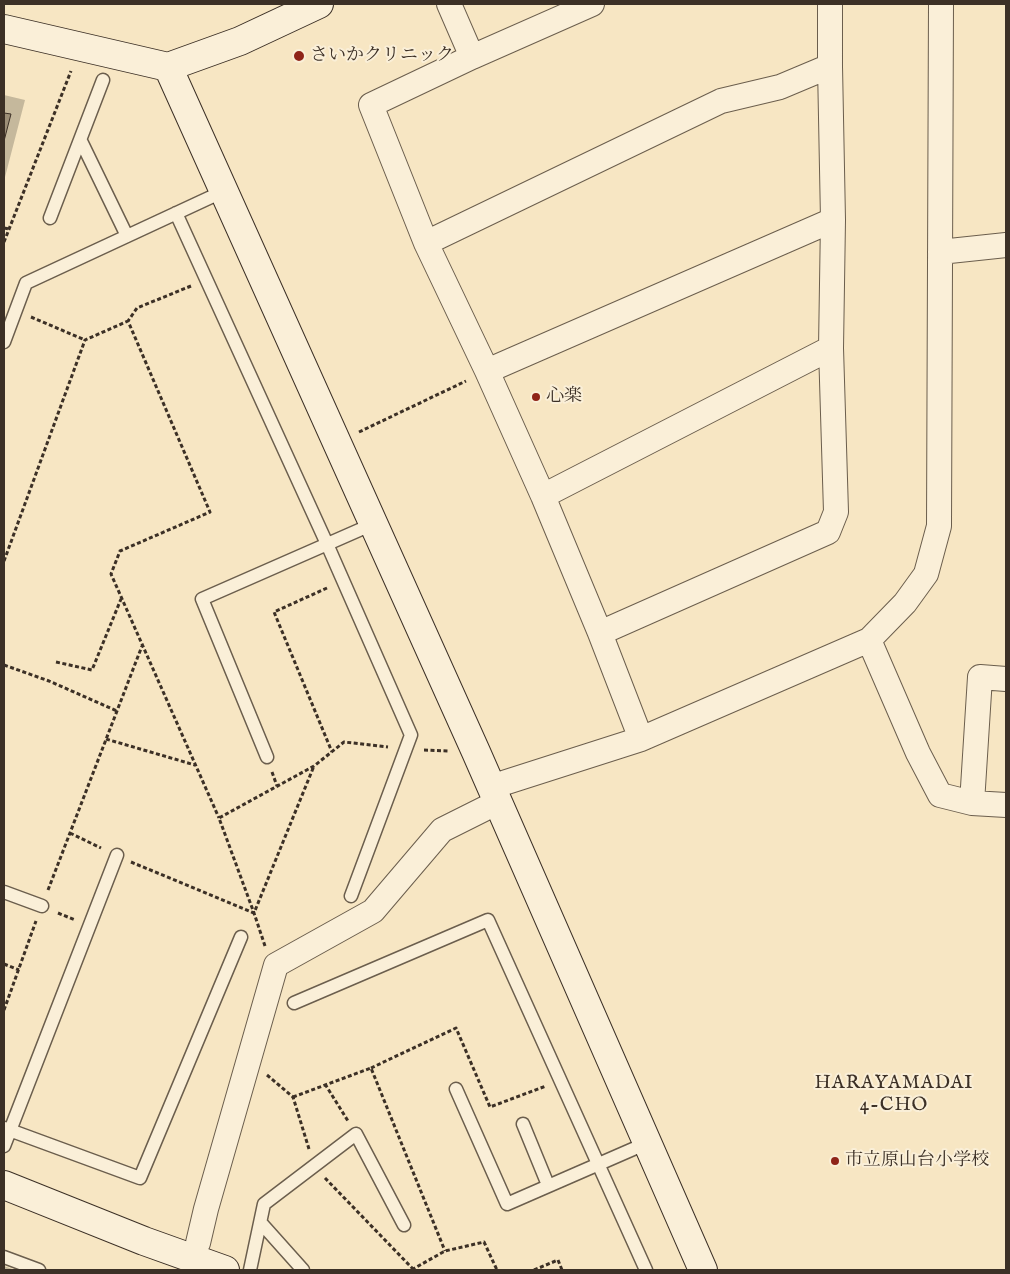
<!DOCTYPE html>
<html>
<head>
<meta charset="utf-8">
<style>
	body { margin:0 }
	#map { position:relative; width:1010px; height:1274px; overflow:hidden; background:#f7e6c3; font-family:"IM FELL English",serif }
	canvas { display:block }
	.frame { position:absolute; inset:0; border:5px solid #3c3026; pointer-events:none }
</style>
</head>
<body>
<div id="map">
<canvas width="1010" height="1274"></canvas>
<div class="frame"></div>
</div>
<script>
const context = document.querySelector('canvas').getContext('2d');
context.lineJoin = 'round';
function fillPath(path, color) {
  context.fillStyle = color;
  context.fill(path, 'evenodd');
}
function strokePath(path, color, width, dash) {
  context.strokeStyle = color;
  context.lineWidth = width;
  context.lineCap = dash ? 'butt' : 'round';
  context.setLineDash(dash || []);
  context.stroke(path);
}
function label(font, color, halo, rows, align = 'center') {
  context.font = font + ' "IM FELL English","Noto Serif JP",serif';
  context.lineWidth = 4;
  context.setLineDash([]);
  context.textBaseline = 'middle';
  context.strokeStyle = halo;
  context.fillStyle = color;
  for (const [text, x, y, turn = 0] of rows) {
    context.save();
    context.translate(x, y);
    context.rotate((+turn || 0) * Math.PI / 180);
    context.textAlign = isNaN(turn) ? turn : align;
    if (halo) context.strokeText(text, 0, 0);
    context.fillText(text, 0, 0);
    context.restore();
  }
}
fillPath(new Path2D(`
	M 4,95 L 25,100 L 4,181 Z
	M 4,1266 L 15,1270 L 4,1270 Z`), '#0003');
const building = new Path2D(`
	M 4,113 L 11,114 L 4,141 Z`);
fillPath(building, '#9d8f78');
strokePath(building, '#3c3026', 1);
const lane = new Path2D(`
	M 81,141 L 127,236
	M 176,213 L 327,544 L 411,735 L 351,896
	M 50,218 L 103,80
	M 4,342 L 26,283 L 224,191
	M 267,757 L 202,599 L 373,524
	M 4,892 L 42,906
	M 294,1003 L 488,920 L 646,1270
	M 456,1089 L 507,1204 L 647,1143
	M 523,1124 L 548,1185
	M 4,1128 L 140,1178 L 241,937
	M 4,1146 L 117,855
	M 261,1223 L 303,1270
	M 4,1257 L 39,1270
	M 250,1270 L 264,1204 L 356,1134 L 404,1225`);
const street = new Path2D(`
	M 449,4 L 472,57
	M 592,4 L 472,57 L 371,105 L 426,243 L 487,371 L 543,496 L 600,633 L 641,739
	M 426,243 L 721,101 L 780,87 L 830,66
	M 940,252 L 1006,245
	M 487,371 L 833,220
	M 543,496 L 831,348
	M 600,633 L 828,532 L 836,512 L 831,348 L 833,220 L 830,66 L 830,4
	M 869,640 L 918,753 L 940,795 L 972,803 L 1006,805
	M 491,787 L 641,739 L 869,640 L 905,603 L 926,574 L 939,526 L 941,4
	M 972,803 L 980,677 L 1006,679
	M 198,1243 L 206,1209 L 276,965 L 373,911 L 442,830 L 498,802`);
const secondary = new Path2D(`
	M 4,29 L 168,67 L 240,41 L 319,4
	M 168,67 L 476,752 L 703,1270
	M 4,1185 L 144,1241 L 225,1270`);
strokePath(lane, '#6b5e4d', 15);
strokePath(street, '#6b5e4d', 26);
strokePath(secondary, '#3c3026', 30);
strokePath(new Path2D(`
	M 4,228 L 9,229
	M 4,242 L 71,71
	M 191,286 L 137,308 L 128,321 L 210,512 L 120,551 L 111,574 L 219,818
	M 31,317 L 85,340
	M 359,432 L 466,381
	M 4,561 L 85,340 L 128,321
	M 327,588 L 274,612 L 332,752
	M 56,662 L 92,670 L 121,599
	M 4,665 L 49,681 L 117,711
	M 106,739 L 195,765
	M 424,750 L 448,751
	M 272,772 L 277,786
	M 70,833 L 101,848
	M 131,862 L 254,913 L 314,766
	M 48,890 L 142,646
	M 58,913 L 75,920
	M 265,946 L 254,913 L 219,818 L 314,766 L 344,742 L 388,747
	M 4,964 L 19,970
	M 4,1010 L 36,921
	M 371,1068 L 456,1028 L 490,1107 L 546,1086
	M 267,1075 L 293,1097 L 309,1149
	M 325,1084 L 348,1121
	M 293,1097 L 371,1068 L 445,1251
	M 325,1178 L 413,1269
	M 414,1270 L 413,1269 L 445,1251 L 484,1242 L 497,1270
	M 534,1270 L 558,1260 L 562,1270`), '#3c3026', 3, [4, 2.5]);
strokePath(lane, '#faefd8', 12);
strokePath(street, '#faefd8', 24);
strokePath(secondary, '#faefd8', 28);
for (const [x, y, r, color] of [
	[299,56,6,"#8f2418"],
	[536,397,5,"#8f2418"],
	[835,1161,5,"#8f2418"]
]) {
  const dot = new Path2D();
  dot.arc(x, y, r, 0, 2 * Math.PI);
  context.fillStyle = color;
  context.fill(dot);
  strokePath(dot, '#faefd8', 2);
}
label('18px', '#3c3026', '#faefd8', [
	["さいかクリニック",310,56],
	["心楽",546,397],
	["市立原山台小学校",845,1161]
], 'left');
context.letterSpacing = '1px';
label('19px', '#3c3026', '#faefd8', [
	["HARAYAMADAI",894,1084],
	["4-CHO",894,1106]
]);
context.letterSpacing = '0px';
</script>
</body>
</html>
